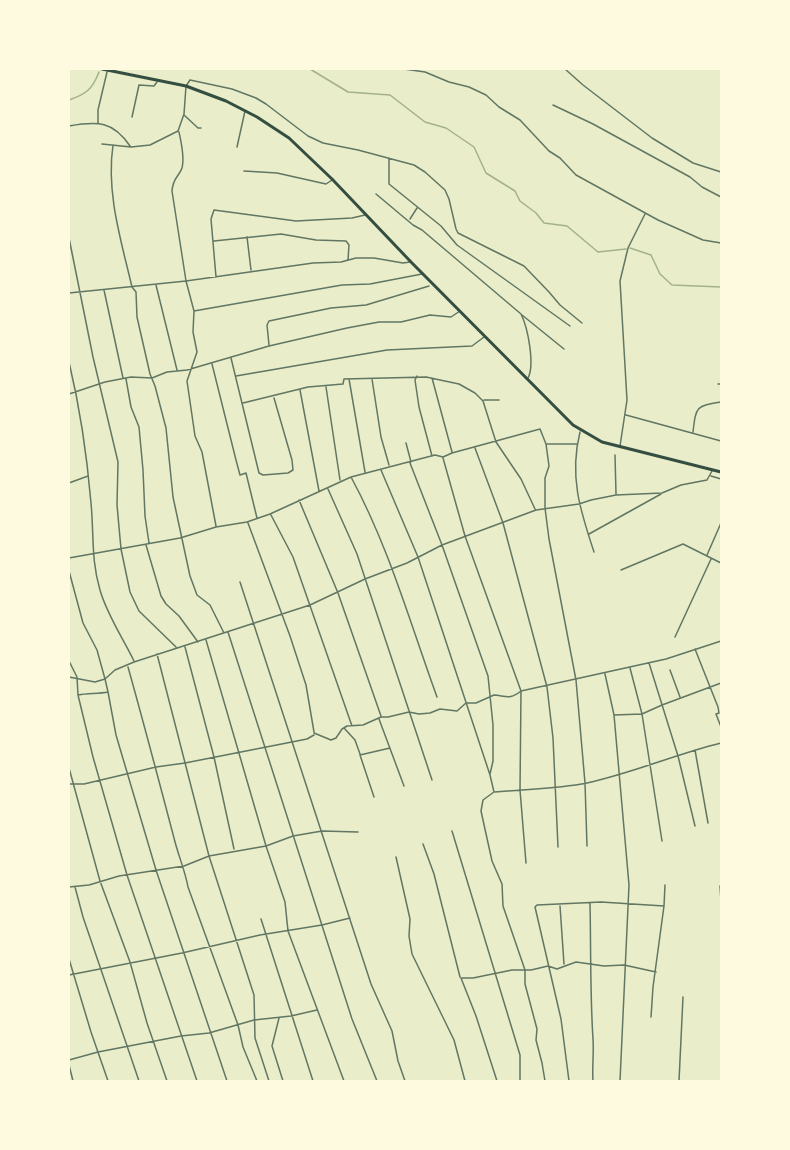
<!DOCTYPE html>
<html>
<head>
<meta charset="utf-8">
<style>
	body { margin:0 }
	#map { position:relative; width:790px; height:1150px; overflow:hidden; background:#e9edc9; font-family:"Times New Roman",serif }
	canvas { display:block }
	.frame { position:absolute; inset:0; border:70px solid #fefae0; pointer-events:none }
</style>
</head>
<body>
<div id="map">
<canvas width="790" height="1150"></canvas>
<div class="frame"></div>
</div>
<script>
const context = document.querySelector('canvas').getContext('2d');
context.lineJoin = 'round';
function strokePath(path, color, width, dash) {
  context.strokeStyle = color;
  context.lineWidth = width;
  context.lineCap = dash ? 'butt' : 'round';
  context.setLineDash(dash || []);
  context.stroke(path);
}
strokePath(new Path2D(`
	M 310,69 L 348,92 L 390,95 L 425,122 L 446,128 L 474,147 L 486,173 L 515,191 L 520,201 L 536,213 L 544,223 L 567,226 L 598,252 L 626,249
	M 69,100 C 86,94 92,90 99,72
	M 630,248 L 651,255 L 660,274 L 672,285 L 721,287`), '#a3b18a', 1.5);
strokePath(new Path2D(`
	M 404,69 L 425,72 L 449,82 L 469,87 L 486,95 L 499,107 L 520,120 L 549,151 L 560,158 L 576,175 L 658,220 L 703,240 L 721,243
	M 565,69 L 583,85 L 652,138 L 693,163 L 721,172
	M 553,105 L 593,124 L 690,177 L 702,187 L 721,197
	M 184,115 L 198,128 L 201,128
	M 132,117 L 139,85 L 154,86 L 157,82
	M 98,123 L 98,110 L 107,72
	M 69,126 C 98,121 113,121 130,146
	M 179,132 C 181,142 185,157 182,168 C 179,177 173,177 172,191 L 186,281 L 194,311 L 193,332 L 197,352 L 187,381 L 195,436 L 202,452 L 216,526
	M 102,144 L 131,147 L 150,145 L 178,131 L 184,114 L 186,86 L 190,80 L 232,89 L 256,98 L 266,104 L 308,136 L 323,143 L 358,150 L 414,165 L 425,172 L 445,190 L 449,199 L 456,229 L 458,233 L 524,266 L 549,292 L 560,305 L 582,323
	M 113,145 C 106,193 121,240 132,287 L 136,292 L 137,317 L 150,374 L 155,386 L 166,428 L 173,497 L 190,576 L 197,595 L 210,605 L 224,633
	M 237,147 L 245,111
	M 389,158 L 389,184 L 441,226 L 457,245 L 570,326
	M 244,171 L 277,173 L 326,184 L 332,180
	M 376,194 L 413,225 L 422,230 L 521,314 C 528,328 535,365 528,378
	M 410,219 L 417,208
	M 247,237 L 251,270
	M 69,238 L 93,357 L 118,462 L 117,505 L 121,549 L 130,592 L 139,611 L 176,647
	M 214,241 L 281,234 L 316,240 L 346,241 L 349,245 L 348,260
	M 216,277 L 211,219 L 214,210 L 296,221 L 352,218 L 365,215
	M 156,285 L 177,370
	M 104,290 L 123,378
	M 69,293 L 186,281 L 313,263 L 341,262 L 356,258 L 374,258 L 403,263 L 410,262
	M 194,311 L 342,285 L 370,284 L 422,274
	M 522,315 L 564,349
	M 269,345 L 267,325 L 269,321 L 331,308 L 366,305 L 429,286
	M 231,358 L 259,473 L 263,475 L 288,473 L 293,470 L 292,460 L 274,398
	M 69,362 C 80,408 87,456 91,503 C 94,534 91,560 100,590 C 107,615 123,638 134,661
	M 212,364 L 236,460 L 240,475 L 246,473 L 257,518
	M 236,376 L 387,350 L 472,346 L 484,337
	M 417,376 L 415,380 L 419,407 L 432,456
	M 432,378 L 452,452
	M 126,379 L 131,407 L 139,427 L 143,470 L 145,516 L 149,543
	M 349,379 L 365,472
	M 372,379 L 381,437 L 389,465
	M 718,384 L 721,384
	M 326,387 L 340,480
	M 300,390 L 319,491
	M 69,394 L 105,382 L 131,377 L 152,378 L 167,372 L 187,370 L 269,346 L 347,328 L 379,322 L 401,322 L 430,315 L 451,317 L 460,311
	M 484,400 L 499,400
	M 243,403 L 308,387 L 343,384 L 344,379 L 426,377 L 459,384 L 475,393 L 483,401 L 496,442 L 521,479 L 535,509
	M 626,415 L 721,441
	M 580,432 C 569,476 580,510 594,552
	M 693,432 C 696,406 696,406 721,402
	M 406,443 L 411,462
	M 546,444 L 577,444
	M 620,446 L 627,400 L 620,281 L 628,248 L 645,214
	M 475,448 L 503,523 L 547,687 L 553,738 L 558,847
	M 615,455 L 616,494
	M 443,458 L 465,536 L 521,691 L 520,790 L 526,863
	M 410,463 L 442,545 L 488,676 L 493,725 L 493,761 L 490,774
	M 381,470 L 418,557 L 490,775 L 494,792 L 483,800 L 481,811 L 492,861 L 502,884 L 503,906 L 525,970 L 525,984 L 537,1029 L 536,1040 L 542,1063 L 545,1081
	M 711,476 L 721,479
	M 351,477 C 389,547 410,623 437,697
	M 69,483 L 88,476
	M 328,489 L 357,554 L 432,780
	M 299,500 L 338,593 L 381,716
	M 271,515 L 293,557 L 352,726
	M 248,523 L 290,636 L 306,685 L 314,732
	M 589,534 L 661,494
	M 146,545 L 161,596 L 166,604 L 179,616 L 198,642
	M 707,555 L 721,523
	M 69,558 L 180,538 L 216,527 L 247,522 L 270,514 L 351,477 L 435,455 L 443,457 L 452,453 L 540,429 L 546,444 L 549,466 L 545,478 L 545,508 L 549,539 L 576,680 L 585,783 L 587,846
	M 621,570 L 683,544 L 721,563
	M 69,571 L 83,623 L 97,650 L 105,679 L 95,682 L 69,677
	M 240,582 L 371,984 L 392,1031 L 398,1061 L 405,1081
	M 228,632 L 352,1019 L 377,1081
	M 675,637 L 711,559
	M 206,640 L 266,846 L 285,902 L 288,931 L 344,1081
	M 185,647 L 214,757 L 234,849
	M 695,649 L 718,707 L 719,713 L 716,714 L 721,727
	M 157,654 L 209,856 L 254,995 L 255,1038 L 269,1081
	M 69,661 L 77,677 L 78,695 L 93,757 L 127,875 L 197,1081
	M 649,663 L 678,756 L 695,826
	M 128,667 C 144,724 159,781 174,838 C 178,855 185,870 188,887 L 238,1025 L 243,1047 L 257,1081
	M 630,668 L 642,714 L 662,841
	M 670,670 L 680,697
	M 605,674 L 614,715 L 629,885 L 620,1081
	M 108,692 L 116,735 L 156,870 L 227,1081
	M 78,695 C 89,693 98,694 108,692 L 105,679 L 115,670 L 134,662 L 310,605 L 365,579 L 407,563 L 442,545 L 536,510 L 579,504 L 591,500 L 616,495 L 662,493 L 681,485 L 707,480 L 712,471
	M 614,715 L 642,714 L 662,705 L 721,683
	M 379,719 L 404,786
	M 344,728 L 355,740 L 360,754
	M 314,733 L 331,740 L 336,738 L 342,729 L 347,726 L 363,725 L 381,717 L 388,717 L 409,712 L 419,714 L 430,713 L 440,709 L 457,711 L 466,703 L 476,703 L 494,695 C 506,696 510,700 521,691 L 666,659 L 721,641
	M 695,750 L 708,823
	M 69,768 L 100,881 L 130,962 L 147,1023 L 167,1081
	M 69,784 L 84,784 L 156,767 L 185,763 L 307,739 L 314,735
	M 495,792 C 526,789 557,789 587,783 C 633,773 676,754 721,743
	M 374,797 L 360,755 L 390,748
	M 452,831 L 520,1055 L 520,1081
	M 423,844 L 434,874 L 460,977
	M 396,857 L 410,919 L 409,936 L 412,954 L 454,1040 L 465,1081
	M 720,886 L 721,901
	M 69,887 L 89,885 L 119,876 L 184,866 L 209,856 L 266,846 L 293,836 L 322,831 L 358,832
	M 75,887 L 83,917 L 139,1081
	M 590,903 C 591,949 590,993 593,1039 C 594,1053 592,1067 593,1081
	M 560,906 L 564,964
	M 261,919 L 313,1081
	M 69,959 L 91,1032 L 108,1081
	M 69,975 L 182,953 L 260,935 L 322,925 L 350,918
	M 651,1017 L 653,987 L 664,906
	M 279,1018 L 272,1046 L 283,1081
	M 69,1060 L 98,1052 L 181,1036 L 209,1033 L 254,1020 L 291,1016 L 317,1010
	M 69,1065 L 73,1081
	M 497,1081 L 476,1016 L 461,978 L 473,978 L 512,970 L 531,970 L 548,966 L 557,969 L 576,962 L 604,966 L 624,965 L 656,972
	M 569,1081 L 561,1019 L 535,907 L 537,905 L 601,902 L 664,906 L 665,885
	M 679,1081 L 683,997`), '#617663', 1.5);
strokePath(new Path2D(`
	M 102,69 L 186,86 L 226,101 L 257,117 L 289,138 L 332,179 L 411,262 L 573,425 L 602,442 L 721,472`), '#344e41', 3);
</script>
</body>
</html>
